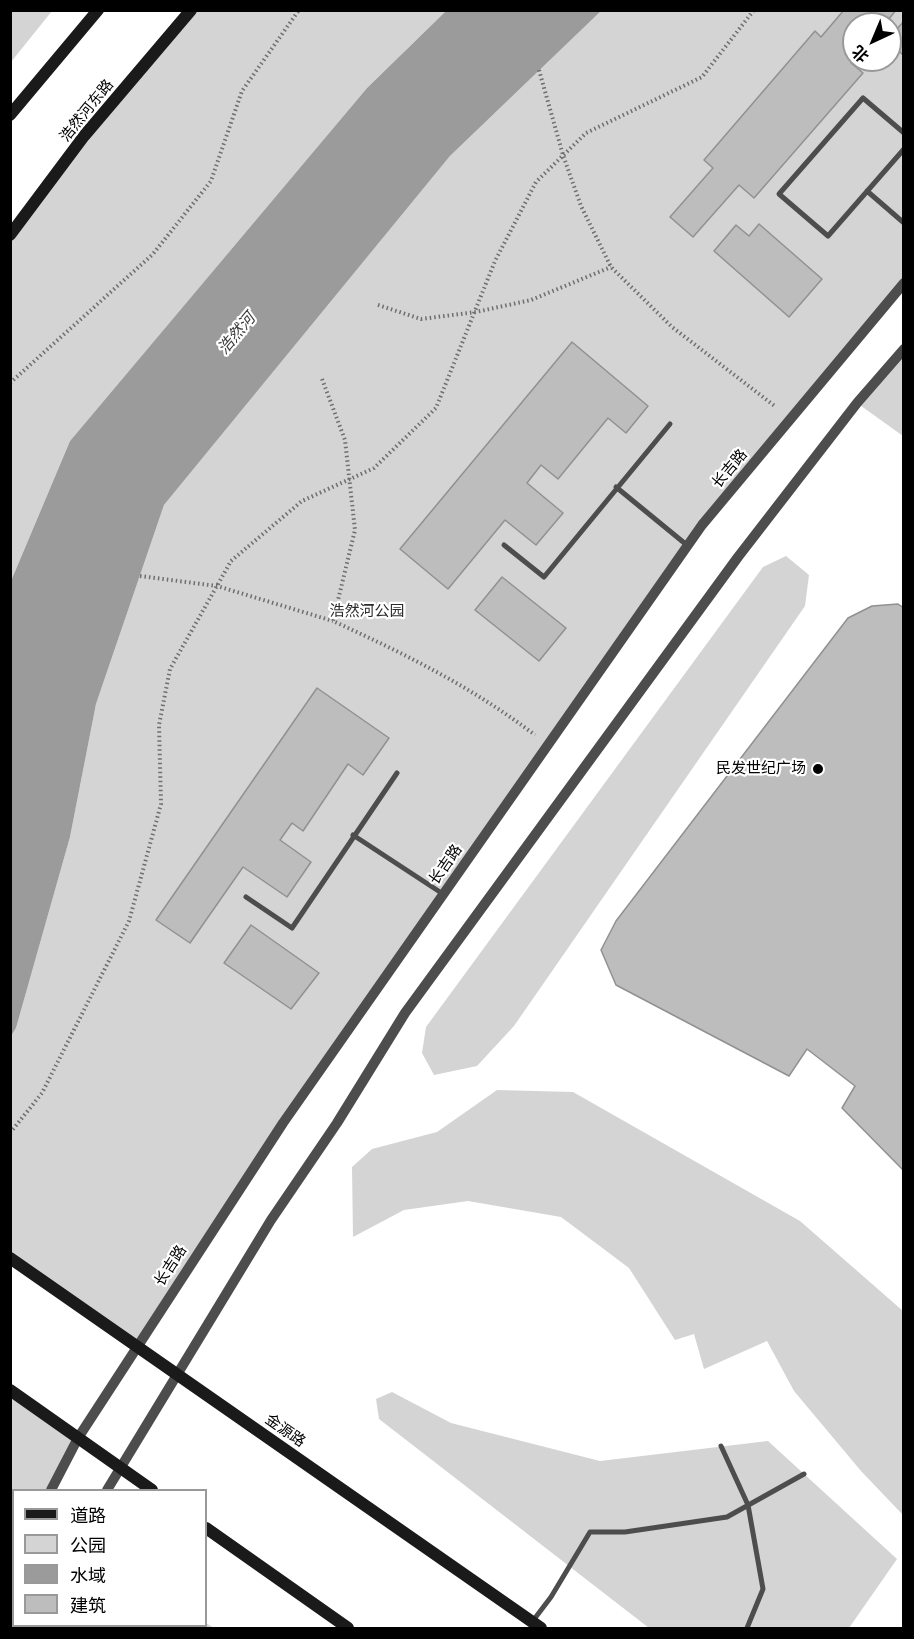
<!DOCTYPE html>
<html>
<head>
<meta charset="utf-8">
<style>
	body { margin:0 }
	#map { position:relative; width:914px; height:1639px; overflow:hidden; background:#fff; font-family:"Fira Sans","Noto Sans SC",sans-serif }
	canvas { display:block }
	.frame { position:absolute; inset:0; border:12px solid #000; pointer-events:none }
	.legend { position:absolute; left:12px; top:1489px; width:195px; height:138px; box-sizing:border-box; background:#fff; border:2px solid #999; margin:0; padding:8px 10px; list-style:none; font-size:18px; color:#000 }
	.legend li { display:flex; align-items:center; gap:12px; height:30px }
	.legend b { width:30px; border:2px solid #999 }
	.north { position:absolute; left:842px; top:12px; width:60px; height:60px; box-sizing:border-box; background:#fff; border:2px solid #999; border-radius:50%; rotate:224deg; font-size:16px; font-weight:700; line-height:24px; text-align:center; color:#000 }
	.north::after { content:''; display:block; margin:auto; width:21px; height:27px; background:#000; clip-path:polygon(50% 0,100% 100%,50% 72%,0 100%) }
</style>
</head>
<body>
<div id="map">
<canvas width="914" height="1639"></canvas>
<div class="frame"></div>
<ul class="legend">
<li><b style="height:8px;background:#1a1a1a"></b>道路</li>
<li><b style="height:16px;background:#d4d4d4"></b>公园</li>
<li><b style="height:16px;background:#9b9b9b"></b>水域</li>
<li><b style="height:16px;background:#bdbdbd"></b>建筑</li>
</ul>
<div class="north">北</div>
</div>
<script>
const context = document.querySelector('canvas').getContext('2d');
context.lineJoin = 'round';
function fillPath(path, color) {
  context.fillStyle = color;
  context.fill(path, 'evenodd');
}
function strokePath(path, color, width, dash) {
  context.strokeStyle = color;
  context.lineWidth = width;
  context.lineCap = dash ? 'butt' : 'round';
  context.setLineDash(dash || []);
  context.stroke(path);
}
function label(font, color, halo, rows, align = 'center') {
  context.font = font + ' "Fira Sans","Noto Sans SC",sans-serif';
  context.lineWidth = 4.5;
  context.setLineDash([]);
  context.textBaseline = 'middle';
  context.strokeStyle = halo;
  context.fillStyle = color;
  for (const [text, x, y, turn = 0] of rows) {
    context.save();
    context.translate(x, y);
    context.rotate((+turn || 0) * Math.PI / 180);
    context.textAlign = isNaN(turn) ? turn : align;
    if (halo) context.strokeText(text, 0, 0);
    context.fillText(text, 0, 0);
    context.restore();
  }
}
fillPath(new Path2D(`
	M 11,10 L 52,11 L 11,62 L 10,11 Z
	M 191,11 L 446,11 L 367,88 L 70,441 L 11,581 L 11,235 Z
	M 601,11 L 903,11 L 903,283 L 702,525 L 283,1123 L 137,1346 L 11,1257 L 11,1036 L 16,1028 L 70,837 L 96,704 L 164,505 L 450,156 ZM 854,24 L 890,24 L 890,60 L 854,60 Z
	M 903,349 L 903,436 L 857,403 Z
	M 786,556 L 809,575 L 805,606 L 514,1026 L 477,1066 L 434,1075 L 422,1053 L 426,1027 L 763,567 Z
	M 497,1090 L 573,1092 L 800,1221 L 903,1311 L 903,1515 L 861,1471 L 794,1391 L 767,1341 L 704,1369 L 694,1334 L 675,1340 L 629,1268 L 561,1217 L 468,1201 L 404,1210 L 353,1237 L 352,1167 L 372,1149 L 437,1132 Z
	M 11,1390 L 78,1438 L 51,1490 L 14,1490 L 14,1563 L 11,1569 Z
	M 392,1392 L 451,1423 L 600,1461 L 768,1441 L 897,1559 L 849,1628 L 649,1628 L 379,1419 L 376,1399 Z
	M 206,1623 L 214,1628 L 77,1628 L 80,1626 L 206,1626 Z`), '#d4d4d4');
fillPath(new Path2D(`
	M 446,11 L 601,11 L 450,156 L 164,505 L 96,704 L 70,837 L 16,1028 L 11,1036 L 11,581 L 70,441 L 367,88 Z`), '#9b9b9b');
const building = new Path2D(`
	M 844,10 L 896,10 L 885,24 L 854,24 L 854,60 L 851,63 L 863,73 L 754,198 L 739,185 L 693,237 L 670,217 L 713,168 L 704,160 L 815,31 L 821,37 Z
	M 904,21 L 904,56 L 890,42 L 890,37 Z
	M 759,224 L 822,279 L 789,317 L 714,251 L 736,225 L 749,236 Z
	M 572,342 L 648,406 L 626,433 L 608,418 L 558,479 L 541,465 L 527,483 L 563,513 L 536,545 L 505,520 L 448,589 L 400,549 Z
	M 502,577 L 566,628 L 539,661 L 475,610 Z
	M 898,604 L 904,608 L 904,1171 L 842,1108 L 855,1086 L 807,1049 L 789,1076 L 616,985 L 601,950 L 616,921 L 848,618 L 872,606 Z
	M 317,688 L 389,738 L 363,775 L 348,764 L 303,831 L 292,823 L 280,840 L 311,862 L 287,897 L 243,867 L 190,943 L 156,920 Z
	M 251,925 L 319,973 L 291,1009 L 224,963 Z`);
fillPath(building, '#bdbdbd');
strokePath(building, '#919191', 1.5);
strokePath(new Path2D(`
	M 539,70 L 563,155 L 581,206 L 611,267 L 672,327 L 776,407
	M 378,305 L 421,319 L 476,312 L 531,300 L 611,267
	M 322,379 L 345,440 L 355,530 L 333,621 C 407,655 470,686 535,735
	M 10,383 L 153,254 L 211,181 L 242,91 L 299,10
	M 140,576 L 217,586 L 333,621
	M 10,1133 L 42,1093 L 129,921 L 161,804 L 159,725 L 170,669 L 231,561 L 302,501 L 374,468 L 436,408 L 495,261 L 536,182 L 586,133 L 702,77 L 754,10`), '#6f6f6f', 4, [1.5, 3]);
strokePath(new Path2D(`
	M 904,133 L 863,98 L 779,194 L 828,236 L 904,149
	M 867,191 L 904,223
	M 616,487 L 688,546
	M 504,545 L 544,577 L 670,424
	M 353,835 L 443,894
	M 246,897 L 292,928 L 397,773
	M 721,1446 L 748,1505 L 763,1589 L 747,1628
	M 532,1622 L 551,1597 L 590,1532 L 625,1532 L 727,1517 L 804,1474`), '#4d4d4d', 5);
strokePath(new Path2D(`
	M 51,1490 L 78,1438 L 283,1123 L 702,525 L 904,283
	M 107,1490 L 271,1220 L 337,1123 L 405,1013 L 738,557 L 857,403 L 904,349
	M 10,1569 L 14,1563
	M 25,1628 L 27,1626`), '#4d4d4d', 10);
strokePath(new Path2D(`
	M 10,115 L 98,10
	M 10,235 L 84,136 L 191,10
	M 10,1258 L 541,1628
	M 10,1390 L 152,1490
	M 206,1528 L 348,1628`), '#1a1a1a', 12);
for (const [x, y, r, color] of [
	[818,769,6,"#000"]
]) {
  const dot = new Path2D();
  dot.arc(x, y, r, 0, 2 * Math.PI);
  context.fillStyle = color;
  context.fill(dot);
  strokePath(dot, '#fff', 2);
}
label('15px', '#000', '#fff', [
	["浩然河东路",87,111,-51],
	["长吉路",730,469,-50],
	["长吉路",446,865,-55],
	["长吉路",171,1266,-57],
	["金源路",285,1431,35]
]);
label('15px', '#2b2b2b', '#fff', [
	["浩然河公园",367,612]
]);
label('15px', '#000', '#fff', [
	["民发世纪广场",806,769]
], 'right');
label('italic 16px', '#3c3c3c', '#fff', [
	["浩然河",237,334,-50]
]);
</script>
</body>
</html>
